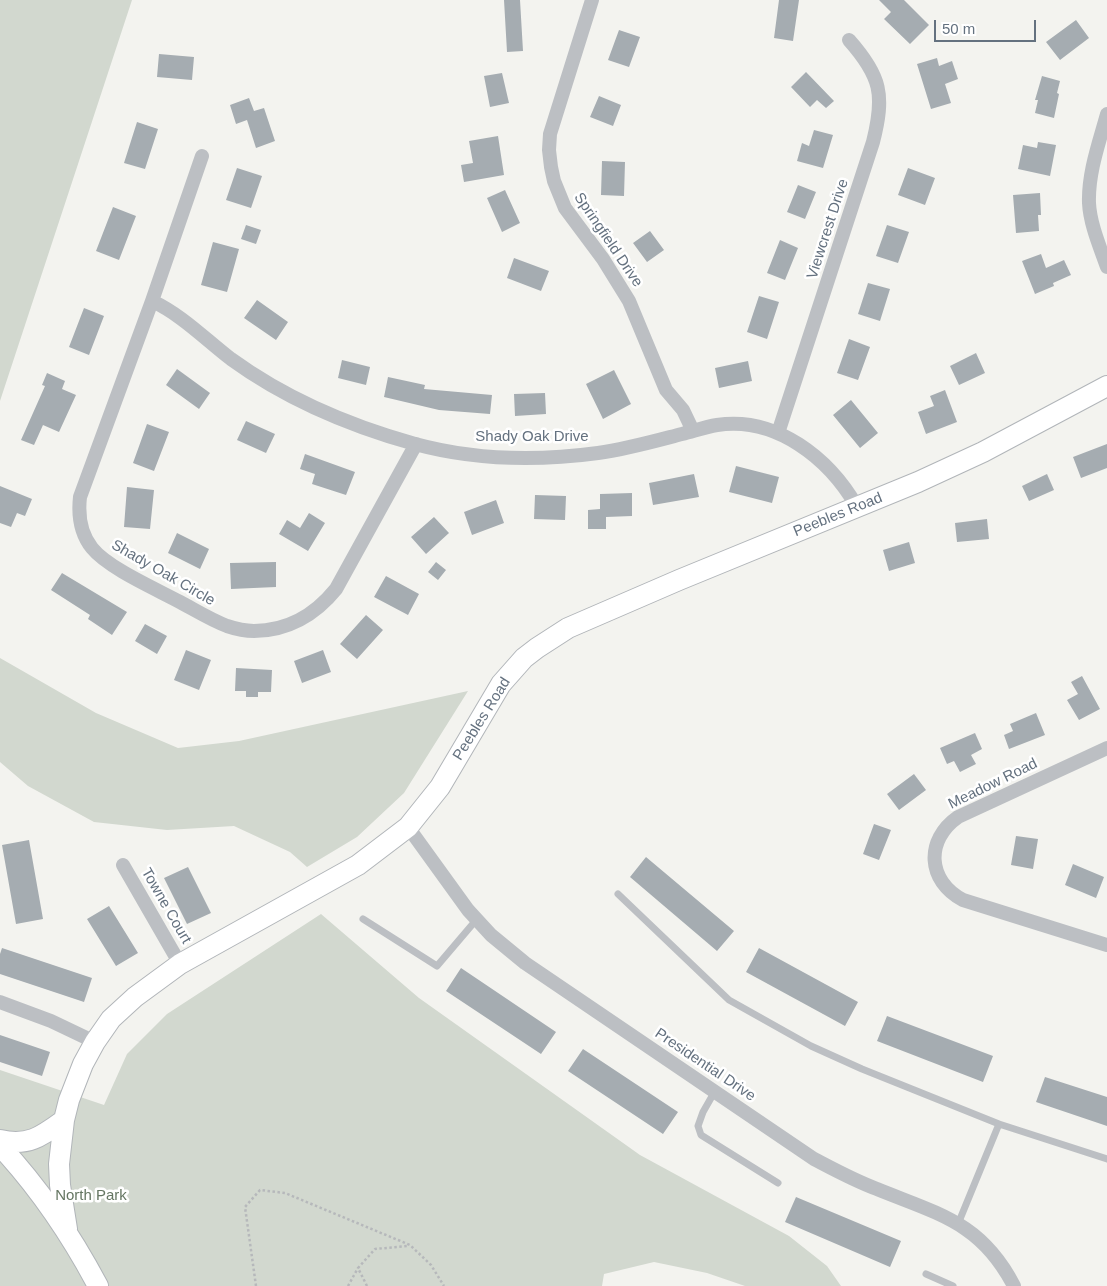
<!DOCTYPE html>
<html>
<head>
<meta charset="utf-8">
<style>
	body { margin:0 }
	#map { position:relative; width:1107px; height:1286px; overflow:hidden; background:#f3f3ef; font-family:Arial,sans-serif }
	canvas { display:block }
	.scale { position:absolute; left:934px; top:20px; width:102px; height:22px; box-sizing:border-box; border:2px solid #64717f; border-top:0; padding-left:6px; font-size:15px; line-height:18px; white-space:nowrap; color:#64717f; -webkit-text-stroke:4px #fff; paint-order:stroke }
</style>
</head>
<body>
<div id="map">
<canvas width="1107" height="1286"></canvas>
<div class="scale">50 m</div>
</div>
<script>
const context = document.querySelector('canvas').getContext('2d');
context.lineJoin = 'round';
function fillPath(path, color) {
  context.fillStyle = color;
  context.fill(path, 'evenodd');
}
function strokePath(path, color, width, dash) {
  context.strokeStyle = color;
  context.lineWidth = width;
  context.lineCap = dash ? 'butt' : 'round';
  context.setLineDash(dash || []);
  context.stroke(path);
}
function label(font, color, halo, rows, align = 'center') {
  context.font = font + ' Arial,sans-serif';
  context.lineWidth = 5;
  context.setLineDash([]);
  context.textBaseline = 'middle';
  context.strokeStyle = halo;
  context.fillStyle = color;
  for (const [text, x, y, turn = 0] of rows) {
    context.save();
    context.translate(x, y);
    context.rotate((+turn || 0) * Math.PI / 180);
    context.textAlign = isNaN(turn) ? turn : align;
    if (halo) context.strokeText(text, 0, 0);
    context.fillText(text, 0, 0);
    context.restore();
  }
}
fillPath(new Path2D(`
	M 0,0 L 132,0 L 0,401 Z
	M 0,658 L 96,713 L 178,748 L 239,741 L 468,691 L 404,793 L 357,837 L 307,867 L 290,852 L 234,826 L 167,830 L 94,822 L 28,786 L 0,762 Z
	M 321,914 L 419,998 L 640,1155 L 789,1236 L 827,1266 L 841,1286 L 745,1286 L 707,1273 L 654,1262 L 604,1274 L 602,1286 L 0,1286 L 0,1070 L 104,1105 L 127,1054 L 167,1014 Z`), '#d2d8cf');
fillPath(new Path2D(`
	M 504,0 L 520,0 L 523,51 L 507,52 Z
	M 779,0 L 799,0 L 793,41 L 774,38 Z
	M 879,0 L 904,0 L 929,25 L 910,44 L 884,19 L 891,12 Z
	M 1076,20 L 1089,38 L 1060,60 L 1046,42 Z
	M 619,30 L 640,37 L 629,67 L 608,60 Z
	M 159,54 L 194,57 L 192,80 L 157,77 Z
	M 937,58 L 939,66 L 952,61 L 958,79 L 945,84 L 951,103 L 931,109 L 917,64 Z
	M 806,72 L 834,101 L 826,108 L 817,100 L 810,107 L 791,87 Z
	M 502,73 L 509,103 L 490,107 L 484,76 Z
	M 1042,76 L 1060,81 L 1057,93 L 1059,94 L 1054,118 L 1035,113 L 1038,100 L 1035,100 Z
	M 599,96 L 621,105 L 613,126 L 590,117 Z
	M 249,98 L 254,111 L 264,108 L 275,141 L 256,148 L 247,120 L 236,124 L 230,105 Z
	M 137,122 L 158,129 L 145,169 L 124,163 Z
	M 814,130 L 833,135 L 823,168 L 797,161 L 802,143 L 809,146 Z
	M 498,136 L 504,175 L 464,182 L 461,165 L 473,163 L 469,141 Z
	M 1038,142 L 1056,145 L 1050,176 L 1018,169 L 1023,145 L 1037,148 Z
	M 602,161 L 625,162 L 624,196 L 601,195 Z
	M 237,168 L 262,176 L 251,208 L 226,200 Z
	M 908,168 L 935,178 L 925,205 L 898,195 Z
	M 798,185 L 816,192 L 805,219 L 787,212 Z
	M 505,190 L 520,223 L 502,232 L 487,198 Z
	M 1040,193 L 1041,215 L 1038,215 L 1039,231 L 1016,233 L 1013,195 Z
	M 113,207 L 136,216 L 119,260 L 96,251 Z
	M 246,225 L 261,230 L 256,244 L 241,239 Z
	M 887,225 L 909,232 L 898,263 L 876,256 Z
	M 650,231 L 664,250 L 647,262 L 633,243 Z
	M 780,240 L 798,248 L 785,280 L 767,273 Z
	M 213,242 L 239,249 L 227,292 L 201,285 Z
	M 1041,254 L 1046,268 L 1064,260 L 1071,275 L 1053,283 L 1054,286 L 1035,294 L 1022,261 Z
	M 514,258 L 549,271 L 541,291 L 507,278 Z
	M 868,283 L 890,289 L 880,321 L 858,314 Z
	M 759,296 L 779,302 L 767,339 L 747,332 Z
	M 257,300 L 288,322 L 276,340 L 244,318 Z
	M 84,308 L 104,316 L 89,355 L 69,347 Z
	M 849,339 L 870,347 L 858,380 L 837,373 Z
	M 976,353 L 985,373 L 959,385 L 950,366 Z
	M 342,360 L 370,367 L 366,385 L 338,378 Z
	M 748,361 L 752,381 L 719,388 L 715,368 Z
	M 177,369 L 210,393 L 199,409 L 166,385 Z
	M 614,370 L 631,404 L 603,419 L 586,384 Z
	M 47,373 L 65,381 L 62,389 L 76,395 L 59,432 L 43,425 L 34,445 L 21,440 L 45,386 L 42,385 Z
	M 388,377 L 425,385 L 424,389 L 492,395 L 490,414 L 439,410 L 384,397 Z
	M 945,390 L 957,422 L 926,434 L 918,412 L 934,406 L 930,396 Z
	M 545,393 L 546,414 L 515,416 L 514,394 Z
	M 851,400 L 878,433 L 860,448 L 833,415 Z
	M 246,421 L 275,434 L 266,453 L 237,440 Z
	M 147,424 L 169,432 L 154,471 L 133,463 Z
	M 1107,444 L 1107,468 L 1081,478 L 1073,457 Z
	M 305,454 L 355,472 L 346,495 L 312,484 L 315,474 L 300,469 Z
	M 736,466 L 779,477 L 772,503 L 729,492 Z
	M 694,474 L 699,497 L 653,505 L 649,483 Z
	M 1047,474 L 1054,490 L 1029,501 L 1022,486 Z
	M 0,486 L 32,499 L 25,516 L 17,513 L 11,527 L 0,523 Z
	M 127,487 L 154,490 L 150,529 L 124,527 Z
	M 632,493 L 632,516 L 606,517 L 606,529 L 588,529 L 588,510 L 600,509 L 600,494 Z
	M 535,495 L 566,496 L 565,520 L 534,519 Z
	M 496,500 L 504,523 L 472,535 L 464,512 Z
	M 309,513 L 325,523 L 308,551 L 279,534 L 287,520 L 300,528 Z
	M 434,517 L 449,533 L 426,554 L 411,537 Z
	M 987,519 L 989,539 L 957,542 L 955,523 Z
	M 177,533 L 209,549 L 200,569 L 168,553 Z
	M 909,542 L 915,563 L 889,571 L 883,550 Z
	M 276,562 L 276,587 L 231,589 L 230,563 Z
	M 436,562 L 446,570 L 438,580 L 428,572 Z
	M 62,573 L 127,612 L 112,635 L 88,619 L 90,615 L 51,590 Z
	M 386,576 L 419,594 L 408,615 L 374,597 Z
	M 366,615 L 383,630 L 357,659 L 340,644 Z
	M 145,624 L 167,636 L 157,654 L 135,641 Z
	M 186,650 L 211,660 L 199,690 L 174,680 Z
	M 323,650 L 331,672 L 302,683 L 294,661 Z
	M 236,668 L 272,670 L 271,692 L 258,692 L 258,697 L 246,697 L 246,691 L 235,691 Z
	M 1082,676 L 1100,709 L 1079,720 L 1067,700 L 1078,694 L 1071,682 Z
	M 1036,713 L 1045,735 L 1009,749 L 1004,735 L 1013,731 L 1010,724 Z
	M 975,733 L 982,749 L 971,755 L 976,764 L 960,772 L 954,761 L 947,764 L 940,748 Z
	M 914,774 L 926,790 L 899,810 L 887,794 Z
	M 874,824 L 891,830 L 879,860 L 863,854 Z
	M 1016,836 L 1038,839 L 1033,869 L 1011,865 Z
	M 29,840 L 43,919 L 16,924 L 2,845 Z
	M 646,857 L 734,931 L 717,951 L 630,877 Z
	M 1073,864 L 1104,877 L 1096,898 L 1065,885 Z
	M 188,867 L 211,913 L 187,924 L 164,878 Z
	M 109,906 L 138,953 L 116,966 L 87,919 Z
	M 2,948 L 92,978 L 84,1002 L 0,974 L 0,954 Z
	M 759,948 L 858,1002 L 845,1026 L 746,972 Z
	M 461,968 L 556,1032 L 541,1054 L 446,991 Z
	M 887,1016 L 993,1056 L 983,1082 L 877,1041 Z
	M 0,1035 L 50,1052 L 42,1076 L 0,1062 Z
	M 583,1049 L 678,1112 L 663,1134 L 568,1071 Z
	M 1045,1077 L 1107,1097 L 1107,1126 L 1036,1102 Z
	M 796,1197 L 901,1241 L 890,1267 L 785,1222 Z`), '#a5acb1');
const secondary = new Path2D(`
	M 0,1140 C 28,1147 42,1136 64,1120
	M 0,1146 C 40,1189 71,1235 98,1286
	M 67,1229 L 60,1185 L 59,1164 L 64,1120 L 69,1100 L 83,1064 L 95,1042 L 111,1019 L 135,997 L 180,964 L 358,865 L 408,827 L 440,787 L 501,684 L 524,658 L 537,648 L 568,628 L 679,580 L 918,482 L 983,452 L 1107,386`);
strokePath(secondary, '#b1b5b9', 22);
strokePath(new Path2D(`
	M 256,1286 L 245,1207 L 260,1190 L 285,1193 L 410,1245 L 431,1265 L 444,1286
	M 348,1286 L 358,1268
	M 367,1286 L 358,1268 L 375,1249 L 408,1246`), '#b6b8bb', 2.5, [2.5, 2.5]);
strokePath(new Path2D(`
	M 618,894 L 729,1000 L 811,1046 L 862,1069 L 999,1124 L 1107,1159
	M 363,919 L 437,966 L 477,919
	M 715,1091 L 703,1112 L 698,1126 L 701,1135 L 778,1183
	M 958,1224 L 999,1124
	M 926,1274 L 953,1286`), '#bcbfc3', 7);
strokePath(new Path2D(`
	M 592,0 L 550,134 L 549,150 L 551,167 L 554,181 L 565,208 L 603,259 L 629,301 L 666,390 L 683,410 L 693,431
	M 1107,114 C 1099,143 1088,173 1089,203 C 1090,224 1100,247 1107,267
	M 202,156 L 152,301 L 80,497 C 78,515 80,533 92,548 C 108,568 156,589 180,602 C 195,610 211,620 227,626 C 236,629 245,631 254,631 C 287,631 315,615 336,589 L 416,444
	M 152,301 C 182,315 205,339 231,359 C 286,399 350,426 415,444 C 474,460 539,461 598,453 C 627,449 655,441 682,434 C 694,431 705,427 717,425 C 776,416 829,458 857,507
	M 778,433 L 873,142 C 885,95 881,76 849,40
	M 1107,748 L 958,817 C 925,840 927,881 963,900 L 1107,945
	M 408,827 L 468,910 L 491,935 L 525,963 L 814,1159 C 835,1170 855,1181 877,1189 C 938,1214 981,1222 1014,1286
	M 123,865 L 180,964
	M 0,1002 L 51,1021 L 95,1042`), '#bcbfc3', 14);
strokePath(secondary, '#fff', 20);
label('15px', '#64717f', '#fff', [
	["Viewcrest Drive",828,229,-72],
	["Springfield Drive",608,240,56],
	["Shady Oak Drive",532,437],
	["Peebles Road",838,515,-22],
	["Shady Oak Circle",163,573,30],
	["Peebles Road",482,719,-58],
	["Meadow Road",993,784,-26],
	["Towne Court",166,906,60],
	["Presidential Drive",705,1065,34]
]);
label('15px', '#657662', '#fff', [
	["North Park",91,1196]
]);
</script>
</body>
</html>
